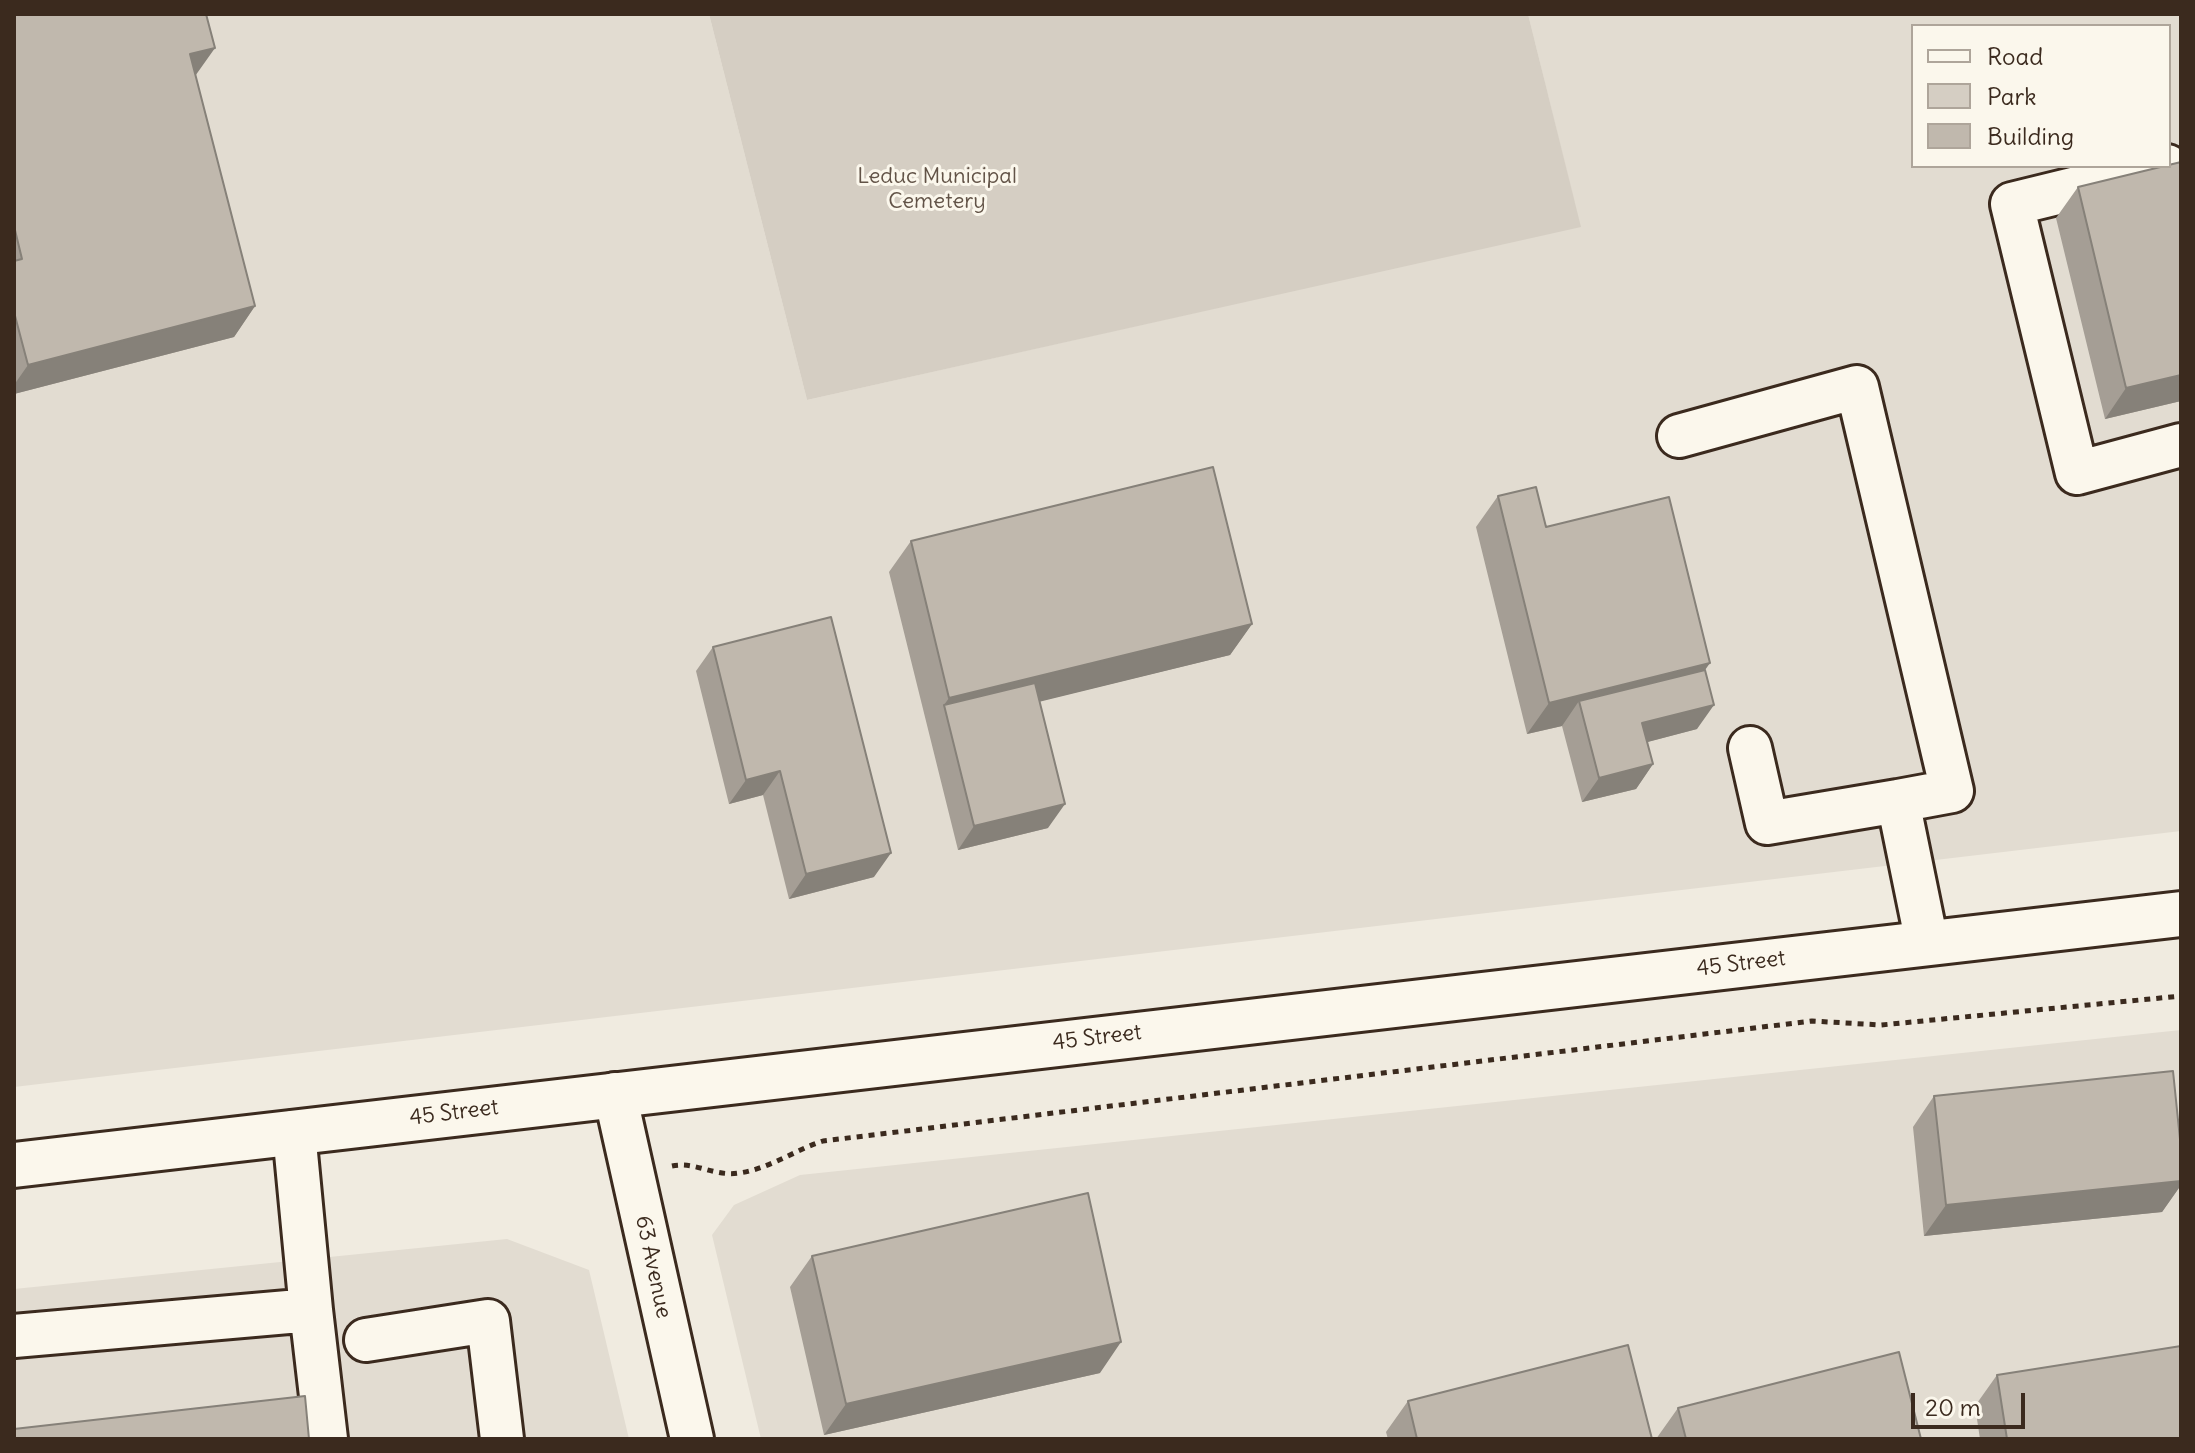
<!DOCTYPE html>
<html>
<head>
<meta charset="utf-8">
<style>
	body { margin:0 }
	#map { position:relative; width:2195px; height:1453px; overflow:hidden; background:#f0ebe0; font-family:Delius,sans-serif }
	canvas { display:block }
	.frame { position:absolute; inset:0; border:16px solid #3b2a1e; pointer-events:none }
	.legend { position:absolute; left:1911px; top:24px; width:260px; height:144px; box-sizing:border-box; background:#fbf7ec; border:2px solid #aea59a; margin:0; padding:10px 14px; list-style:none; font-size:24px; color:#3b2a1e }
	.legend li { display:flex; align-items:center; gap:16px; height:40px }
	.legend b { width:40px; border:2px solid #aea59a }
	.scale { position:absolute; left:1911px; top:1393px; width:114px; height:36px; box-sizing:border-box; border:4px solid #3b2a1e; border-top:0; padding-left:10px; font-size:24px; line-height:28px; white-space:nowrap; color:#3b2a1e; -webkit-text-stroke:6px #fbf7ec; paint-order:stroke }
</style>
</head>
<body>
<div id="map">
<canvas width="2195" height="1453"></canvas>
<div class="frame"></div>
<ul class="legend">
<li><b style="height:10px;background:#fbf7ec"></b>Road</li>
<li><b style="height:22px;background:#d5cec3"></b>Park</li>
<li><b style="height:22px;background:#c0b8ad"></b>Building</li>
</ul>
<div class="scale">20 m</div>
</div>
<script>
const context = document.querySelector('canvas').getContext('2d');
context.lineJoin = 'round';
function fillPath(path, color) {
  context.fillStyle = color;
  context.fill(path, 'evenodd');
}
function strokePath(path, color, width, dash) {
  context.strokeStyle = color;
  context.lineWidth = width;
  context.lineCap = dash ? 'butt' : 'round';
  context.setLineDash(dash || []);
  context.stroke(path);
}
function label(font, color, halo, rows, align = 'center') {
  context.font = font + ' Delius,sans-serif';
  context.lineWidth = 6;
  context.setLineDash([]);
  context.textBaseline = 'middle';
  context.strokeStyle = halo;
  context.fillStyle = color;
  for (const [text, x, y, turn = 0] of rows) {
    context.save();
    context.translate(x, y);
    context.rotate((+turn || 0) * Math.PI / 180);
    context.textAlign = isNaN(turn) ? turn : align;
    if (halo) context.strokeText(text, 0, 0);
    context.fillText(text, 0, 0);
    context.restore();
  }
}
fillPath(new Path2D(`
	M 14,14 L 709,14 L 807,400 L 1580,226 L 1528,14 L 2181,14 L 2181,831 L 14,1087 ZM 1913,26 L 2169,26 L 2169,166 L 1913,166 Z
	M 2181,1030 L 2181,1439 L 761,1439 L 712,1235 L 734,1205 L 800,1175 Z
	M 507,1239 L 589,1270 L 629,1439 L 14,1439 L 14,1289 Z`), '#e2dcd1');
fillPath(new Path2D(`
	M 709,14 L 1528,14 L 1581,227 L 807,400 Z`), '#d5cec3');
const minor = new Path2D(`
	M 2167,166 L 2012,204 L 2077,473 L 2181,445
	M 1679,436 L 1857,387 L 1952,791 L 1898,801 L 1927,943
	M 1750,748 L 1767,823 L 1898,801
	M 615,1094 L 692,1439
	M 311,1310 L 326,1439
	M 14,1336 L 311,1310 L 294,1132
	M 366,1340 L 488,1321 L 502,1439`);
const major = new Path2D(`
	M 14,1165 L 2181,914`);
strokePath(minor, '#3b2a1e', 48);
strokePath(major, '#3b2a1e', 50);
strokePath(new Path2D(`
	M 672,1166 C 695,1161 714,1177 739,1173 C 769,1169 795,1150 823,1141 L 1812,1021 L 1881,1025 L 2181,996`), '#3b2a1e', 5, [6, 6]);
strokePath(minor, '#fbf7ec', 42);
strokePath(major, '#fbf7ec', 44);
fillPath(new Path2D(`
	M 14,14 L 195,76 L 255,306 L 234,337 L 14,394 Z
	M 2181,162 L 2181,401 L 2105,419 L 2056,218 L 2078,187 Z
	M 1498,496 L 1546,527 L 1705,670 L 1697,729 L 1647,742 L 1653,764 L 1636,789 L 1582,802 L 1562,726 L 1527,734 L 1476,527 Z
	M 911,541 L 1252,624 L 1230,655 L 1040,701 L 1048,828 L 958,850 L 889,572 Z
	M 713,647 L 874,877 L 789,899 L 763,795 L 729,804 L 696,671 Z
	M 1934,1096 L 2181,1149 L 2181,1185 L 2162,1212 L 1924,1236 L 1913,1127 Z
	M 812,1256 L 1100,1373 L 824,1435 L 790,1287 Z
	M 1997,1375 L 2181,1439 L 1980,1439 L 1975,1406 Z
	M 1408,1401 L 1652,1439 L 1388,1439 L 1386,1432 Z
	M 1678,1408 L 1921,1439 L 1656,1439 Z`), '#a59e95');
fillPath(new Path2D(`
	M 215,48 L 193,79 L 190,54 Z
	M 255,306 L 234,337 L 14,394 L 14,385 L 28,365 Z
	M 2181,375 L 2181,401 L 2105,419 L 2126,388 Z
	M 1252,624 L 1230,655 L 949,724 L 944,705 L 949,698 Z
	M 1710,663 L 1688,694 L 1579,701 L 1562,726 L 1527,734 L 1549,703 Z
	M 1714,705 L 1697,729 L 1625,748 L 1642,723 Z
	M 1653,764 L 1636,789 L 1582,802 L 1599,778 Z
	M 780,771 L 763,795 L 729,804 L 746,780 Z
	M 1065,804 L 1048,828 L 958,850 L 974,826 Z
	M 891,853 L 874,877 L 789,899 L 806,874 Z
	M 2181,1181 L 2181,1185 L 2162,1212 L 1924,1236 L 1946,1205 Z
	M 1121,1342 L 1100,1373 L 824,1435 L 846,1404 Z`), '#868179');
const building = new Path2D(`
	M 14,14 L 206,14 L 215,48 L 190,54 L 255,306 L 28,365 L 14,312 L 14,261 L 22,259 L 14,226 Z
	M 2181,162 L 2181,375 L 2126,388 L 2078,187 Z
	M 1213,467 L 1252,624 L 949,698 L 911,541 Z
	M 1536,487 L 1546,527 L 1669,497 L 1710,663 L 1549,703 L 1498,496 Z
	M 831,617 L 891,853 L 806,874 L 780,771 L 746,780 L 713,647 Z
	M 1705,670 L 1714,705 L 1642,723 L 1653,764 L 1599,778 L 1579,701 Z
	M 1035,683 L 1065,804 L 974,826 L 944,705 Z
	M 2173,1071 L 2181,1149 L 2181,1181 L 1946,1205 L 1934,1096 Z
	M 1088,1193 L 1121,1342 L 846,1404 L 812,1256 Z
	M 1628,1345 L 1652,1439 L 1417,1439 L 1408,1401 Z
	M 2181,1346 L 2181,1439 L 2007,1439 L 1997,1375 Z
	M 1899,1352 L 1921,1439 L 1686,1439 L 1678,1408 Z
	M 305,1396 L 309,1439 L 14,1439 L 14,1429 Z`);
fillPath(building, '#c0b8ad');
strokePath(building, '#868179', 2);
label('22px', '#625347', '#fbf7ec', [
	["Leduc Municipal",937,177],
	["Cemetery",937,202]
]);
label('22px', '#3b2a1e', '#fbf7ec', [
	["45 Street",1741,964,-7],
	["45 Street",1097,1038,-7],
	["45 Street",454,1113,-7],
	["63 Avenue",653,1267,78]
]);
</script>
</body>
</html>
